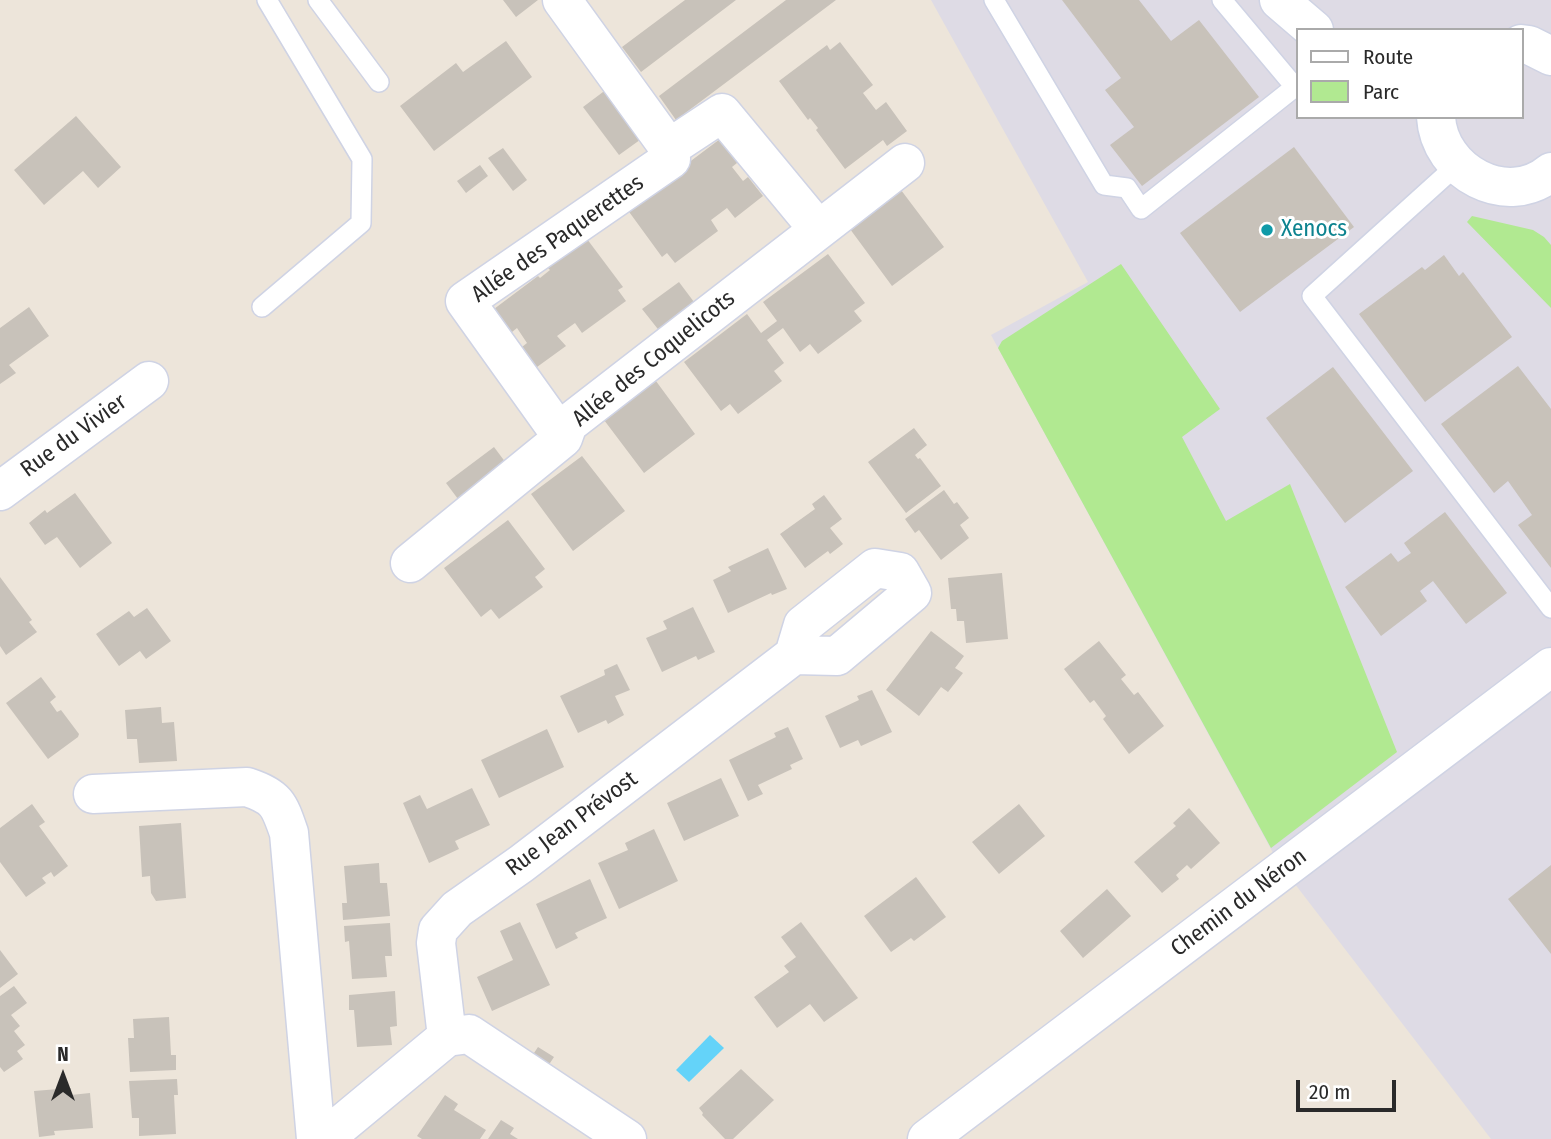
<!DOCTYPE html>
<html>
<head>
<meta charset="utf-8">
<style>
	body { margin:0 }
	#map { position:relative; width:1551px; height:1139px; overflow:hidden; background:#ede5da; font-family:"Fira Sans Condensed",sans-serif }
	canvas { display:block }
	.legend { position:absolute; left:1296px; top:28px; width:228px; height:91px; box-sizing:border-box; background:#fff; border:2px solid #aaa; margin:0; padding:9px 12px; list-style:none; font-size:21px; color:#2a2a2a }
	.legend li { display:flex; align-items:center; gap:14px; height:35px }
	.legend b { width:35px; border:2px solid #aaa }
	.north { position:absolute; left:28px; top:1041px; width:70px; height:70px; -webkit-text-stroke:5px #fff; paint-order:stroke; rotate:0deg; font-size:19px; font-weight:700; line-height:28px; text-align:center; color:#2a2a2a }
	.north::after { content:''; display:block; margin:auto; width:24px; height:32px; background:#2a2a2a; clip-path:polygon(50% 0,100% 100%,50% 72%,0 100%) }
	.scale { position:absolute; left:1296px; top:1080px; width:100px; height:32px; box-sizing:border-box; border:4px solid #2a2a2a; border-top:0; padding-left:9px; font-size:21px; line-height:24px; white-space:nowrap; color:#2a2a2a; -webkit-text-stroke:5px #fff; paint-order:stroke }
</style>
</head>
<body>
<div id="map">
<canvas width="1551" height="1139"></canvas>
<ul class="legend">
<li><b style="height:9px;background:#fff"></b>Route</li>
<li><b style="height:19px;background:#b1e991"></b>Parc</li>
</ul>
<div class="north">N</div>
<div class="scale">20 m</div>
</div>
<script>
const context = document.querySelector('canvas').getContext('2d');
context.lineJoin = 'round';
function fillPath(path, color) {
  context.fillStyle = color;
  context.fill(path, 'evenodd');
}
function strokePath(path, color, width, dash) {
  context.strokeStyle = color;
  context.lineWidth = width;
  context.lineCap = dash ? 'butt' : 'round';
  context.setLineDash(dash || []);
  context.stroke(path);
}
function label(font, color, halo, rows, align = 'center') {
  context.font = font + ' "Fira Sans Condensed",sans-serif';
  context.lineWidth = 6;
  context.setLineDash([]);
  context.textBaseline = 'middle';
  context.strokeStyle = halo;
  context.fillStyle = color;
  for (const [text, x, y, turn = 0] of rows) {
    context.save();
    context.translate(x, y);
    context.rotate((+turn || 0) * Math.PI / 180);
    context.textAlign = isNaN(turn) ? turn : align;
    if (halo) context.strokeText(text, 0, 0);
    context.fillText(text, 0, 0);
    context.restore();
  }
}
fillPath(new Path2D(`
	M 931,0 L 1551,0 L 1551,1139 L 1491,1139 L 1278,862 L 991,335 L 1088,282 ZM 1297,30 L 1521,30 L 1521,117 L 1297,117 Z`), '#dedbe5');
fillPath(new Path2D(`
	M 1472,216 L 1533,230 L 1544,237 L 1551,245 L 1551,308 L 1467,222 Z
	M 1121,264 L 1220,409 L 1182,437 L 1226,521 L 1290,484 L 1397,752 L 1271,848 L 998,348 L 1002,341 Z`), '#b1e991');
fillPath(new Path2D(`
	M 710,1035 L 724,1048 L 689,1082 L 676,1070 Z`), '#64d3f9');
fillPath(new Path2D(`
	M 503,0 L 538,0 L 516,17 Z
	M 685,0 L 736,0 L 641,72 L 622,47 Z
	M 786,0 L 836,0 L 676,120 L 659,96 Z
	M 1062,0 L 1139,0 L 1171,41 L 1199,20 L 1259,97 L 1142,186 L 1110,145 L 1134,127 L 1105,90 L 1121,78 Z
	M 506,41 L 532,77 L 434,151 L 400,106 L 456,63 L 463,72 Z
	M 840,42 L 873,85 L 863,93 L 876,110 L 886,102 L 907,131 L 887,146 L 883,140 L 845,169 L 816,130 L 818,128 L 810,118 L 808,120 L 779,81 L 827,45 L 830,50 Z
	M 607,89 L 644,137 L 619,155 L 583,107 Z
	M 76,116 L 121,167 L 98,188 L 83,171 L 44,205 L 14,170 Z
	M 724,136 L 742,159 L 732,167 L 743,181 L 748,177 L 763,196 L 735,218 L 727,208 L 711,220 L 718,231 L 675,263 L 667,253 L 662,257 L 627,209 Z
	M 1294,147 L 1354,227 L 1240,312 L 1180,233 Z
	M 503,148 L 527,180 L 513,191 L 488,158 Z
	M 480,165 L 488,176 L 466,193 L 457,181 Z
	M 901,190 L 944,247 L 892,286 L 850,229 Z
	M 587,239 L 623,287 L 618,290 L 626,301 L 582,333 L 575,323 L 557,336 L 566,346 L 537,367 L 522,347 L 527,343 L 517,328 L 507,336 L 490,312 L 538,276 L 540,278 L 550,270 L 548,268 Z
	M 828,254 L 865,303 L 854,311 L 862,321 L 818,354 L 810,344 L 800,352 L 783,328 L 767,340 L 784,363 L 774,371 L 782,381 L 738,414 L 730,404 L 721,411 L 684,362 L 747,314 L 761,333 L 777,321 L 763,302 Z
	M 1444,255 L 1459,276 L 1463,272 L 1512,337 L 1425,402 L 1359,314 L 1422,267 L 1425,270 Z
	M 679,282 L 697,306 L 661,333 L 642,309 Z
	M 29,307 L 49,336 L 9,365 L 16,373 L 0,384 L 0,328 Z
	M 1518,366 L 1551,409 L 1551,568 L 1518,525 L 1532,515 L 1508,481 L 1494,493 L 1441,424 Z
	M 1333,367 L 1413,471 L 1345,523 L 1266,418 Z
	M 653,377 L 695,434 L 644,473 L 601,416 Z
	M 914,428 L 927,445 L 915,455 L 918,459 L 920,458 L 941,486 L 906,513 L 868,462 Z
	M 494,447 L 512,471 L 464,507 L 446,483 Z
	M 582,456 L 625,511 L 573,551 L 531,494 Z
	M 944,490 L 954,504 L 957,502 L 969,518 L 960,525 L 969,538 L 941,560 L 919,530 L 915,533 L 905,519 Z
	M 75,493 L 112,543 L 80,568 L 57,537 L 45,545 L 29,523 L 45,510 L 47,513 Z
	M 824,495 L 842,519 L 830,528 L 843,544 L 830,554 L 828,551 L 805,568 L 780,534 L 815,509 L 812,504 Z
	M 1445,512 L 1507,593 L 1466,624 L 1433,581 L 1420,591 L 1427,601 L 1381,636 L 1345,587 L 1391,553 L 1398,562 L 1411,553 L 1404,543 Z
	M 508,520 L 545,569 L 535,577 L 543,587 L 499,619 L 491,609 L 481,617 L 444,568 Z
	M 768,548 L 787,589 L 772,595 L 771,593 L 728,613 L 713,580 L 731,571 L 728,567 Z
	M 1002,573 L 1008,639 L 966,643 L 964,621 L 957,621 L 956,609 L 951,609 L 948,578 Z
	M 0,577 L 32,620 L 29,622 L 37,632 L 6,655 L 0,646 Z
	M 693,607 L 715,652 L 698,660 L 696,656 L 662,672 L 646,638 L 667,629 L 663,621 Z
	M 147,608 L 171,641 L 146,659 L 140,651 L 119,666 L 96,634 L 129,611 L 134,617 Z
	M 931,631 L 964,656 L 955,668 L 963,673 L 948,692 L 941,687 L 919,716 L 886,690 Z
	M 1099,641 L 1126,675 L 1121,679 L 1134,695 L 1138,692 L 1164,726 L 1129,754 L 1103,719 L 1106,716 L 1094,700 L 1090,703 L 1064,669 Z
	M 617,664 L 630,690 L 615,696 L 624,715 L 608,724 L 606,720 L 578,733 L 560,696 L 605,675 L 604,670 Z
	M 41,677 L 56,697 L 50,702 L 57,712 L 61,710 L 79,734 L 78,737 L 48,759 L 6,703 Z
	M 872,690 L 892,732 L 861,746 L 858,740 L 840,748 L 825,716 L 859,700 L 857,696 Z
	M 161,707 L 162,723 L 174,722 L 177,761 L 139,763 L 137,739 L 127,739 L 125,710 Z
	M 788,727 L 803,759 L 790,765 L 792,769 L 758,785 L 763,794 L 748,801 L 729,760 L 776,737 L 774,733 Z
	M 547,729 L 564,767 L 499,798 L 481,760 Z
	M 721,778 L 739,816 L 684,841 L 667,803 Z
	M 472,788 L 490,825 L 455,841 L 459,849 L 429,863 L 403,803 L 420,795 L 427,809 Z
	M 32,804 L 45,822 L 39,826 L 68,866 L 54,877 L 51,872 L 42,878 L 46,883 L 26,897 L 0,862 L 0,828 Z
	M 1019,804 L 1045,836 L 999,874 L 972,842 Z
	M 1189,808 L 1220,843 L 1191,869 L 1187,865 L 1176,875 L 1179,879 L 1162,893 L 1134,862 L 1176,826 L 1173,823 Z
	M 181,823 L 186,898 L 156,901 L 151,893 L 150,876 L 142,877 L 139,826 Z
	M 654,829 L 678,881 L 619,909 L 598,863 L 628,850 L 625,843 Z
	M 379,863 L 380,883 L 387,883 L 390,916 L 343,920 L 342,903 L 347,903 L 344,866 Z
	M 1551,865 L 1551,954 L 1508,899 Z
	M 916,877 L 946,917 L 914,941 L 911,938 L 891,952 L 864,916 Z
	M 590,879 L 607,918 L 575,933 L 578,938 L 556,949 L 536,904 Z
	M 1107,889 L 1131,916 L 1083,958 L 1060,931 Z
	M 520,922 L 550,985 L 492,1011 L 477,977 L 513,960 L 500,931 Z
	M 801,922 L 858,998 L 824,1022 L 810,1004 L 777,1028 L 754,997 L 789,972 L 784,966 L 796,957 L 781,937 Z
	M 390,923 L 392,956 L 385,956 L 387,977 L 352,979 L 349,941 L 345,942 L 344,926 Z
	M 0,950 L 18,974 L 0,988 Z
	M 14,986 L 27,1003 L 11,1015 L 20,1026 L 14,1031 L 25,1045 L 17,1051 L 23,1059 L 4,1072 L 0,1067 L 0,996 Z
	M 395,991 L 397,1026 L 390,1027 L 392,1045 L 357,1047 L 354,1010 L 349,1010 L 349,995 Z
	M 169,1017 L 171,1055 L 176,1055 L 176,1070 L 130,1072 L 128,1038 L 134,1038 L 133,1019 Z
	M 538,1047 L 554,1057 L 548,1066 L 532,1056 Z
	M 741,1069 L 774,1100 L 733,1139 L 725,1139 L 702,1115 L 703,1113 L 699,1108 Z
	M 177,1079 L 178,1095 L 174,1095 L 176,1134 L 139,1136 L 139,1118 L 132,1118 L 129,1081 Z
	M 71,1088 L 71,1095 L 90,1093 L 93,1128 L 54,1131 L 55,1135 L 39,1137 L 34,1091 Z
	M 445,1095 L 458,1104 L 454,1110 L 486,1130 L 480,1139 L 422,1139 L 417,1136 Z
	M 501,1120 L 514,1128 L 510,1134 L 518,1139 L 488,1139 Z`), '#c8c2ba');
const service = new Path2D(`
	M 318,0 L 379,82
	M 994,0 L 1104,185 L 1127,188 L 1141,209 L 1295,87 L 1222,0
	M 1457,165 L 1312,296 L 1551,608
	M 262,307 L 361,223 L 362,159 L 267,0`);
const minor = new Path2D(`
	M 562,0 L 669,148 L 722,113 L 818,229
	M 563,438 L 465,301 L 671,159 L 669,148
	M 0,491 L 149,381
	M 410,563 L 563,438 L 568,424 L 905,163
	M 93,794 L 247,787 C 277,797 279,804 289,833 L 316,1139
	M 447,1037 L 436,943 L 438,930 L 457,909 L 521,864 L 794,655 L 837,656 L 912,593 L 900,572 L 875,568 L 803,625 L 794,655
	M 324,1139 L 447,1037 L 469,1034 L 627,1139
	M 927,1139 L 1551,667`);
const tertiary = new Path2D(`
	M 1279,0 L 1314,30
	M 1521,44 L 1529,45 L 1551,56
	M 1436,117 C 1439,172 1507,209 1551,172`);
strokePath(service, '#cfd3e4', 22);
strokePath(minor, '#cfd3e4', 41);
strokePath(tertiary, '#cfd3e4', 41);
strokePath(service, '#fff', 19);
strokePath(minor, '#fff', 38);
strokePath(tertiary, '#fff', 38);
for (const [x, y, r, color] of [
	[1267,230,7,"#0f9aa8"]
]) {
  const dot = new Path2D();
  dot.arc(x, y, r, 0, 2 * Math.PI);
  context.fillStyle = color;
  context.fill(dot);
  strokePath(dot, '#fff', 2.5);
}
label('23px', '#0d838f', '#fff', [
	["Xenocs",1281,230]
], 'left');
label('23px', '#2a2a2a', '#fff', [
	["Allée des Paquerettes",558,239,-35],
	["Allée des Coquelicots",654,359,-39],
	["Rue du Vivier",74,436,-36],
	["Rue Jean Prévost",572,824,-37],
	["Chemin du Néron",1239,903,-37]
]);
</script>
</body>
</html>
